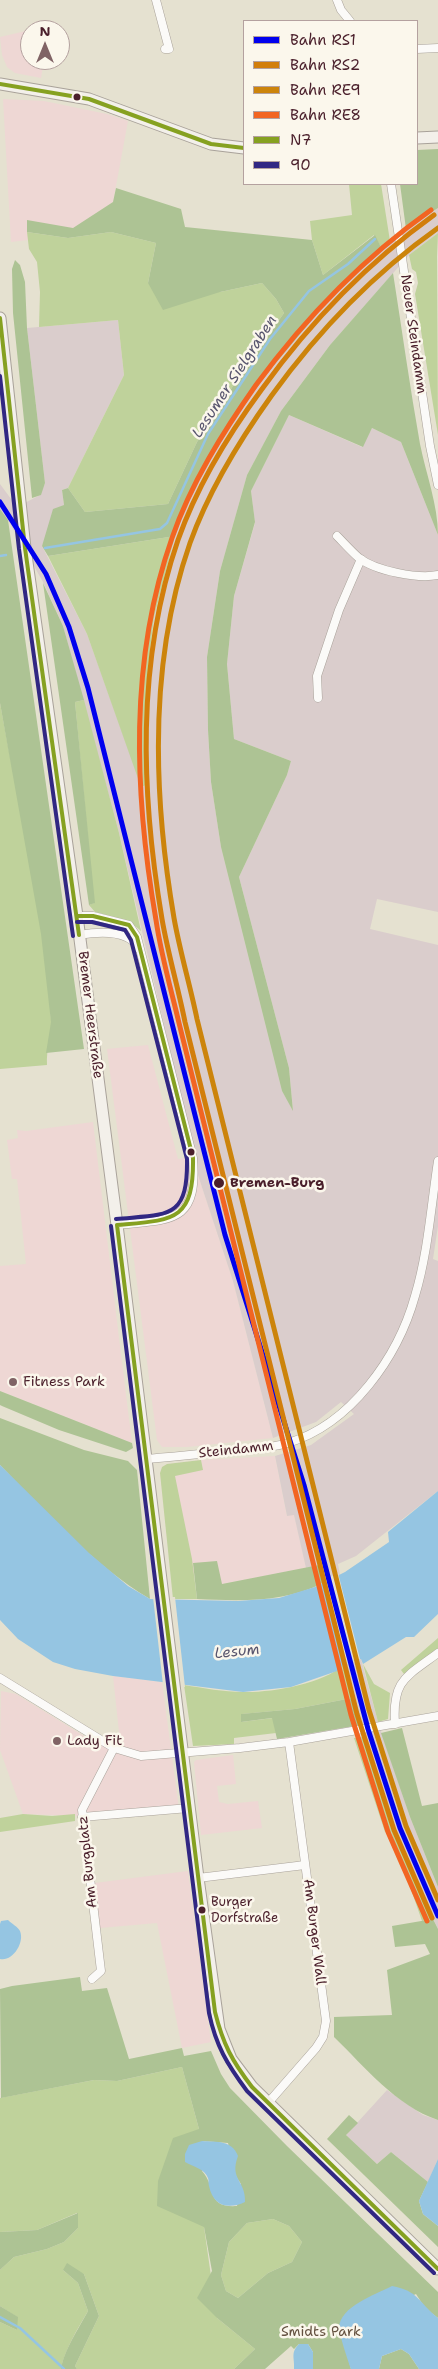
<!DOCTYPE html>
<html>
<head>
<meta charset="utf-8">
<style>
	body { margin:0 }
	#map { position:relative; width:438px; height:2369px; overflow:hidden; background:#e5e1d0; font-family:"Shantell Sans",sans-serif }
	canvas { display:block }
	.legend { position:absolute; left:243px; top:20px; width:175px; height:165px; box-sizing:border-box; background:#fbf7ec; border:1px solid #b4a19f; margin:0; padding:6px 9px; list-style:none; font-size:15px; color:#4a1f2b }
	.legend li { display:flex; align-items:center; gap:10px; height:25px }
	.legend b { width:25px; border:1px solid #b4a19f }
	.north { position:absolute; left:20px; top:20px; width:50px; height:50px; box-sizing:border-box; background:#fbf7ec; border:1px solid #b4a19f; border-radius:50%; rotate:0deg; font-size:14px; font-weight:700; line-height:20px; text-align:center; color:#4a1f2b }
	.north::after { content:''; display:block; margin:auto; width:18px; height:22px; background:#806365; clip-path:polygon(50% 0,100% 100%,50% 72%,0 100%) }
</style>
</head>
<body>
<div id="map">
<canvas width="438" height="2369"></canvas>
<ul class="legend">
<li><b style="height:6px;background:#00e"></b>Bahn RS1</li>
<li><b style="height:6px;background:#d27e0b"></b>Bahn RS2</li>
<li><b style="height:6px;background:#cc840b"></b>Bahn RE9</li>
<li><b style="height:6px;background:#f26522"></b>Bahn RE8</li>
<li><b style="height:6px;background:#86a121"></b>N7</li>
<li><b style="height:6px;background:#312783"></b>90</li>
</ul>
<div class="north">N</div>
</div>
<script>
const context = document.querySelector('canvas').getContext('2d');
context.lineJoin = 'round';
function fillPath(path, color) {
  context.fillStyle = color;
  context.fill(path, 'evenodd');
}
function strokePath(path, color, width, dash) {
  context.strokeStyle = color;
  context.lineWidth = width;
  context.lineCap = dash ? 'butt' : 'round';
  context.setLineDash(dash || []);
  context.stroke(path);
}
function label(font, color, halo, rows, align = 'center') {
  context.font = font + ' "Shantell Sans",sans-serif';
  context.lineWidth = 5;
  context.setLineDash([]);
  context.textBaseline = 'middle';
  context.strokeStyle = halo;
  context.fillStyle = color;
  for (const [text, x, y, turn = 0] of rows) {
    context.save();
    context.translate(x, y);
    context.rotate((+turn || 0) * Math.PI / 180);
    context.textAlign = isNaN(turn) ? turn : align;
    if (halo) context.strokeText(text, 0, 0);
    context.fillText(text, 0, 0);
    context.restore();
  }
}
fillPath(new Path2D(`
	M 30,30 L 30,60 L 44,60 L 41,78 L 15,73 L 7,67 L 2,55 L 0,37 Z
	M 3,99 L 44,101 L 107,114 L 128,121 L 113,202 L 73,229 L 27,221 L 28,240 L 11,242 Z
	M 148,1045 L 178,1159 L 192,1157 L 233,1281 L 273,1438 L 187,1447 L 162,1447 L 157,1440 L 107,1049 Z
	M 93,1122 L 119,1338 L 132,1443 L 0,1391 L 0,1266 L 26,1264 L 17,1179 L 12,1179 L 7,1140 L 18,1138 L 17,1130 L 26,1131 Z
	M 275,1456 L 287,1516 L 294,1514 L 306,1568 L 222,1584 L 170,1565 L 160,1473 L 162,1467 L 167,1464 L 201,1460 Z
	M 113,1676 L 162,1682 L 179,1809 L 83,1816 L 23,1814 L 0,1750 L 1,1691 L 16,1694 L 97,1744 L 120,1741 Z
	M 233,1755 L 236,1784 L 217,1786 L 219,1802 L 228,1804 L 258,1801 L 262,1828 L 201,1835 L 194,1762 L 196,1760 Z
	M 188,1871 L 211,2042 L 182,2048 L 157,1923 L 100,1928 L 95,1883 Z`), '#eed7d4');
fillPath(new Path2D(`
	M 438,208 L 438,233 L 409,255 L 330,345 L 281,411 L 247,475 L 220,571 L 207,657 L 208,730 L 211,782 L 221,847 L 282,1091 L 293,1110 L 289,1068 L 239,877 L 287,775 L 291,761 L 234,739 L 227,664 L 234,596 L 255,523 L 251,491 L 289,415 L 362,447 L 372,428 L 401,442 L 438,535 L 438,912 L 377,899 L 370,929 L 438,945 L 438,1226 L 433,1259 L 438,1261 L 438,1491 L 356,1556 L 338,1564 L 340,1575 L 323,1583 L 319,1565 L 306,1568 L 294,1515 L 287,1516 L 275,1456 L 311,1445 L 354,1414 L 341,1402 L 316,1422 L 273,1438 L 233,1281 L 192,1157 L 195,1157 L 119,833 L 63,626 L 43,582 L 8,520 L 0,509 L 0,484 L 17,507 L 40,495 L 45,483 L 27,328 L 118,320 L 124,375 L 68,488 L 62,490 L 64,505 L 42,546 L 87,634 L 142,787 L 149,783 L 146,703 L 154,617 L 175,536 L 198,476 L 225,431 L 251,393 L 321,309 L 370,257 Z
	M 361,1659 L 378,1722 L 410,1817 L 438,1887 L 438,1929 L 406,1862 L 371,1765 L 360,1725 L 343,1665 Z
	M 387,2090 L 423,2115 L 438,2120 L 438,2159 L 428,2182 L 391,2152 L 377,2164 L 346,2135 Z`), '#dacdcc');
fillPath(new Path2D(`
	M 349,184 L 381,184 L 390,241 L 381,247 L 374,235 L 323,275 L 312,240 L 310,221 L 352,215 Z
	M 27,232 L 68,238 L 111,232 L 156,243 L 148,283 L 220,292 L 262,283 L 276,299 L 284,313 L 242,372 L 197,442 L 168,504 L 85,512 L 68,488 L 124,375 L 118,320 L 39,327 L 40,292 L 37,262 L 29,249 Z
	M 438,233 L 437,256 L 438,435 L 415,294 L 418,283 L 416,272 L 412,269 L 409,255 Z
	M 175,536 L 154,617 L 149,659 L 146,703 L 149,784 L 141,787 L 87,634 L 48,556 Z
	M 84,700 L 119,833 L 141,931 L 129,921 L 95,912 L 89,905 L 94,903 L 75,702 Z
	M 0,703 C 19,808 44,913 51,1019 C 52,1035 46,1049 47,1065 L 0,1069 Z
	M 201,1460 L 203,1470 L 175,1476 L 192,1559 L 197,1599 L 173,1599 L 160,1473 L 162,1467 L 167,1464 Z
	M 438,1638 L 438,1649 L 404,1674 L 401,1670 Z
	M 363,1664 L 374,1684 L 390,1693 L 388,1719 L 378,1722 Z
	M 343,1665 L 352,1698 L 295,1709 L 242,1714 L 241,1722 L 273,1718 L 276,1733 L 234,1738 L 234,1744 L 193,1746 L 184,1685 C 203,1688 224,1692 243,1692 C 269,1693 324,1684 343,1665 Z
	M 363,1737 L 406,1862 L 433,1919 L 422,1921 L 391,1832 L 385,1832 L 354,1738 Z
	M 23,1814 L 52,1816 L 75,1814 L 75,1821 L 0,1832 L 0,1818 Z
	M 182,2067 L 199,2129 L 204,2227 L 217,2318 L 255,2349 L 234,2369 L 77,2369 L 75,2366 L 99,2316 L 84,2274 L 63,2270 L 78,2283 L 88,2311 C 78,2328 64,2351 61,2369 L 0,2369 L 0,2322 L 17,2330 L 17,2317 L 0,2306 L 0,2270 L 14,2257 L 47,2249 L 64,2242 L 78,2228 L 77,2213 L 37,2230 L 0,2232 L 0,2098 L 94,2080 L 117,2081 Z
	M 273,2219 L 289,2226 L 302,2242 L 292,2262 L 268,2273 L 238,2298 L 226,2291 L 221,2275 L 229,2242 L 247,2223 Z`), '#bfd29b');
fillPath(new Path2D(`
	M 438,149 L 438,208 L 406,229 L 400,184 L 417,184 L 417,150 Z
	M 116,188 L 181,209 L 185,227 L 312,240 L 323,275 L 375,235 L 381,247 L 321,309 L 251,393 L 225,431 L 198,476 L 175,536 L 48,556 L 42,546 L 53,509 L 64,505 L 62,490 L 68,488 L 85,512 L 168,504 L 197,442 L 242,372 L 284,313 L 276,299 L 262,283 L 220,292 L 163,310 L 148,283 L 156,243 L 111,232 L 68,238 L 27,232 L 27,220 L 73,228 L 113,202 Z
	M 15,260 L 20,265 L 25,282 L 27,328 L 45,483 L 41,495 L 32,498 L 13,313 L 12,269 Z
	M 393,273 C 402,330 410,388 420,444 C 426,474 438,505 438,535 L 401,442 L 372,428 L 363,447 L 289,415 L 251,491 L 255,522 L 234,596 L 227,664 L 234,739 L 291,761 L 287,775 L 239,877 L 289,1068 L 293,1111 L 282,1091 L 221,847 L 211,782 L 208,730 L 207,657 L 220,571 L 247,475 L 281,411 L 330,345 Z
	M 0,509 L 8,520 L 84,1049 L 46,1053 L 51,1022 L 41,934 L 0,703 Z
	M 43,583 L 63,626 L 84,700 L 75,702 L 95,903 L 89,905 Z
	M 0,1391 L 132,1443 L 133,1448 L 126,1452 L 59,1430 L 2,1406 L 0,1405 Z
	M 0,1418 L 84,1450 L 128,1461 L 137,1470 L 150,1599 C 93,1565 46,1513 0,1465 Z
	M 217,1561 L 222,1584 L 319,1565 L 323,1583 C 284,1603 240,1601 197,1599 L 193,1563 Z
	M 352,1698 L 360,1725 L 277,1739 L 272,1718 L 241,1722 L 241,1714 L 295,1709 Z
	M 402,1728 L 422,1806 L 438,1803 L 438,1887 L 410,1817 L 381,1733 Z
	M 433,1919 L 438,1929 L 438,2120 C 396,2106 365,2067 334,2037 L 334,2017 L 392,2015 L 387,1970 L 430,1954 L 425,1944 L 395,1947 L 392,1926 Z
	M 80,1977 L 82,1991 L 107,1988 L 129,2059 L 182,2048 L 184,2056 L 211,2051 L 221,2074 L 230,2088 L 287,2146 L 438,2292 L 438,2318 L 425,2308 L 416,2294 L 338,2330 L 345,2346 L 351,2369 L 313,2369 L 313,2352 L 308,2344 L 299,2344 L 294,2349 L 291,2346 L 265,2369 L 234,2369 L 255,2349 L 217,2318 L 197,2298 L 212,2271 L 204,2227 L 157,2206 L 158,2181 L 173,2138 L 199,2129 L 182,2067 L 117,2081 L 94,2080 L 1,2098 L 0,1989 L 12,1986 ZM 202,2141 L 228,2143 L 235,2175 L 241,2184 L 237,2206 C 205,2208 217,2187 202,2171 ZM 273,2219 L 289,2226 L 302,2242 L 292,2262 L 268,2273 L 238,2298 L 226,2291 L 221,2275 L 229,2242 L 247,2223 Z
	M 349,2115 L 358,2123 L 346,2135 L 377,2164 L 391,2152 L 428,2182 L 419,2201 L 423,2214 L 438,2226 L 438,2247 L 327,2139 Z
	M 78,2213 L 78,2228 L 64,2242 L 47,2249 L 14,2257 L 0,2270 L 0,2232 L 37,2230 Z
	M 67,2263 L 84,2274 L 99,2316 L 75,2366 L 77,2369 L 61,2369 C 64,2350 79,2328 88,2311 L 78,2283 L 63,2270 Z
	M 0,2306 L 18,2317 L 17,2330 L 0,2322 Z
	M 401,2349 L 409,2354 L 419,2369 L 379,2369 L 382,2356 Z`), '#adc394');
fillPath(new Path2D(`
	M 0,1465 L 89,1553 L 128,1586 L 150,1599 L 238,1601 L 279,1598 L 315,1587 L 345,1572 L 389,1542 L 388,1532 L 438,1491 L 438,1614 L 414,1637 L 406,1637 L 363,1664 L 361,1659 L 345,1663 L 337,1671 L 291,1687 L 243,1692 L 113,1676 L 75,1669 L 53,1662 L 18,1639 L 0,1620 Z
	M 8,1920 C 11,1923 18,1927 20,1931 C 25,1943 12,1962 0,1959 L 0,1924 L 1,1921 Z
	M 202,2141 C 217,2142 232,2140 238,2156 C 229,2180 246,2180 245,2202 C 228,2210 213,2206 209,2186 C 208,2183 209,2180 208,2178 C 205,2169 192,2166 185,2162 L 185,2154 L 189,2145 Z
	M 438,2159 L 438,2226 L 423,2214 L 419,2201 Z
	M 392,2286 C 419,2291 418,2302 438,2318 L 438,2369 L 419,2369 L 409,2354 L 401,2349 L 382,2356 L 379,2369 L 351,2369 C 349,2364 338,2330 339,2328 C 340,2306 375,2295 392,2286 Z
	M 299,2344 L 308,2344 L 313,2352 L 313,2369 L 294,2369 C 295,2358 290,2353 299,2344 Z`), '#95c5e2');
fillPath(new Path2D(`
	M 338,1573 L 360,1659 L 345,1663 L 324,1580 Z
	M 153,1597 L 175,1597 L 185,1687 L 163,1685 Z`), '#e5e1d0');
strokePath(new Path2D(`
	M 45,548 L 160,529 L 167,523 L 208,434 L 270,339 L 309,291 L 348,264 L 375,239
	M 0,556 L 6,555
	M 0,2317 L 20,2328 L 64,2369`), '#95c5e2', 2.5);
const street = new Path2D(`
	M 156,0 L 169,49 L 165,49
	M 337,0 L 341,10 L 350,21
	M 417,49 L 438,48
	M 391,184 L 430,446 L 438,485
	M 337,536 C 344,543 351,551 359,558 C 376,571 418,579 438,575
	M 318,698 L 317,676 L 339,610 L 361,559
	M 77,916 L 93,916 L 129,925 L 137,937 L 193,1158 C 198,1224 172,1219 117,1225
	M 79,935 C 97,932 129,929 139,949
	M 145,1459 C 171,1457 198,1454 224,1452 C 246,1450 267,1449 288,1443 C 351,1424 398,1357 415,1296 C 428,1253 431,1206 438,1161
	M 0,1678 L 114,1748 L 141,1756 L 240,1748 L 289,1742 L 438,1716
	M 395,1724 C 392,1680 406,1677 438,1653
	M 82,1817 L 189,1808
	M 198,1878 L 305,1865
	M 92,1979 L 101,1971 L 82,1810 L 114,1748
	M 268,2103 L 316,2048 L 323,2037 L 326,2021 L 289,1742`);
const secondary = new Path2D(`
	M 0,84 L 89,99 L 211,144 L 244,148
	M 417,138 L 438,137
	M 0,318 L 25,548 L 77,916 L 117,1225 L 198,1878 L 219,2029 L 231,2059 L 252,2087 L 438,2269`);
strokePath(street, '#a9a29a', 9);
strokePath(secondary, '#a9a29a', 13);
strokePath(street, '#fbfaf8', 8);
strokePath(secondary, '#f3f0ea', 11);
strokePath(new Path2D(`
	M 0,84 L 89,99 L 211,144 L 244,148
	M 0,318 L 25,548 L 79,935
	M 77,916 L 93,916 L 129,925 L 137,937 L 193,1158 C 194,1222 173,1220 117,1225
	M 117,1225 L 215,2012 C 223,2044 232,2061 252,2087 L 438,2269`), '#86a121', 4);
strokePath(new Path2D(`
	M 0,376 L 19,549 L 73,936
	M 77,922 L 92,922 L 125,930 L 131,940 L 187,1159 C 188,1220 168,1214 116,1219
	M 111,1226 L 209,2013 C 216,2046 227,2064 247,2091 L 434,2273`), '#312783', 4);
strokePath(new Path2D(`
	M 0,502 L 46,574 L 69,627 L 88,688 L 225,1235 L 304,1485 L 368,1729 L 400,1828 L 438,1916`), '#00e', 5);
strokePath(new Path2D(`
	M 432,1918 L 394,1830 L 357,1714 L 185,1022 C 178,987 168,954 162,919 C 141,794 136,662 178,540 C 197,486 228,435 262,389 C 311,321 366,264 434,215`), '#d27e0b', 5);
strokePath(new Path2D(`
	M 438,228 C 373,274 319,330 272,395 C 239,441 209,490 190,543 C 148,663 153,795 174,918 C 180,952 190,985 197,1019 L 369,1710 L 406,1826 L 438,1900`), '#cc840b', 5);
strokePath(new Path2D(`
	M 427,1921 L 388,1832 L 351,1715 L 179,1023 C 171,989 161,955 156,920 C 134,793 129,660 172,538 C 191,483 223,432 256,385 C 306,317 362,259 431,210`), '#f26522', 5);
for (const [x, y, r, color] of [
	[77,97,4.5,"#4a1f2b"],
	[191,1152,4.5,"#4a1f2b"],
	[219,1183,6,"#4a1f2b"],
	[13,1382,5,"#806365"],
	[57,1741,5,"#806365"],
	[202,1910,4.5,"#4a1f2b"]
]) {
  const dot = new Path2D();
  dot.arc(x, y, r, 0, 2 * Math.PI);
  context.fillStyle = color;
  context.fill(dot);
  strokePath(dot, '#fbf7ec', 2);
}
label('13px', '#4a1f2b', '#fbf7ec', [
	["Burger",211,1903],
	["Dorfstraße",211,1919]
], 'left');
label('14px', '#4a1f2b', '#fbf7ec', [
	["Neuer Steindamm",413,334,82],
	["Bremer Heerstraße",90,1015,83],
	["Steindamm",236,1450,-6],
	["Am Burgplatz",88,1862,-96],
	["Am Burger Wall",314,1932,83]
]);
label('bold 14px', '#4a1f2b', '#fbf7ec', [
	["Bremen-Burg",230,1183]
], 'left');
label('14px', '#4a1f2b', '#fbf7ec', [
	["Fitness Park",23,1382],
	["Lady Fit",67,1741]
], 'left');
label('14px', '#645140', '#fbf7ec', [
	["Smidts Park",321,2332]
]);
label('italic 15px', '#58556e', '#fbf7ec', [
	["Lesumer Sielgraben",235,377,-57],
	["Lesum",237,1652,-6]
]);
</script>
</body>
</html>
